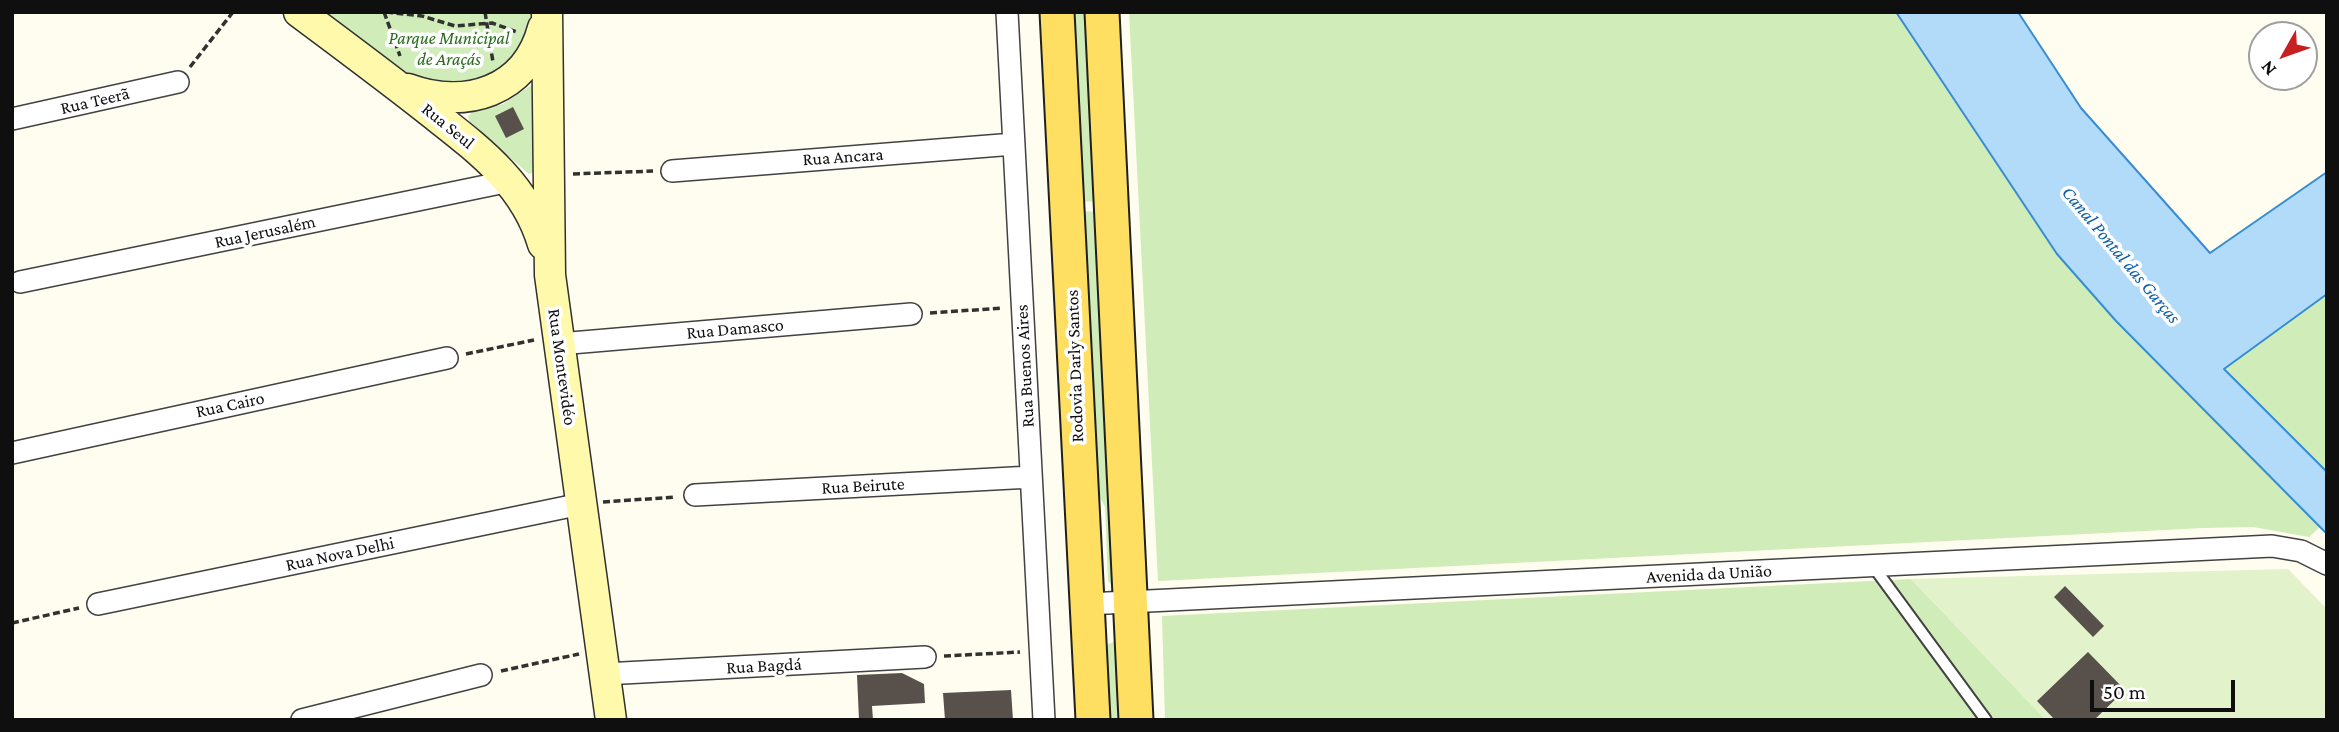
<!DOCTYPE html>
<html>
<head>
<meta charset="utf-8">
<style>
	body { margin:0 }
	#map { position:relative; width:2339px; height:732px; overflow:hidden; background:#fffdf0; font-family:"Crimson Pro",serif }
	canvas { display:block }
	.frame { position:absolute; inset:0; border:14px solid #0f0f0f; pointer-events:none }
	.north { position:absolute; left:2248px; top:21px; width:70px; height:70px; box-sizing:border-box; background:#fff; border:2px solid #9f9f9f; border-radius:50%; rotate:230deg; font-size:19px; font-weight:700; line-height:28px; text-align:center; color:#0f0f0f }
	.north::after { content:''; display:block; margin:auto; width:24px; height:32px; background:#c62020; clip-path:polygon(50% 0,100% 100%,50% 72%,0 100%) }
	.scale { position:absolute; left:2090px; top:680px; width:145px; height:32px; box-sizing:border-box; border:4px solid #0f0f0f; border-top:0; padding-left:9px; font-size:21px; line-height:24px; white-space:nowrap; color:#0f0f0f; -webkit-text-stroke:5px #fff; paint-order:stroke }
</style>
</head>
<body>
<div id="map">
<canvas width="2339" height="732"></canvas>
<div class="frame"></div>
<div class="north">N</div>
<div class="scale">50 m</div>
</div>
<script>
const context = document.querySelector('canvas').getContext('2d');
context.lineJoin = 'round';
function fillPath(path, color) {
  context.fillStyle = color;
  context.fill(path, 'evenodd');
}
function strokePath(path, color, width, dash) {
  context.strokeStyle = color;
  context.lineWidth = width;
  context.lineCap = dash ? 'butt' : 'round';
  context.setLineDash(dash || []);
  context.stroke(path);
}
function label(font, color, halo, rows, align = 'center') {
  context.font = font + ' "Crimson Pro",serif';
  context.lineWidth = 7;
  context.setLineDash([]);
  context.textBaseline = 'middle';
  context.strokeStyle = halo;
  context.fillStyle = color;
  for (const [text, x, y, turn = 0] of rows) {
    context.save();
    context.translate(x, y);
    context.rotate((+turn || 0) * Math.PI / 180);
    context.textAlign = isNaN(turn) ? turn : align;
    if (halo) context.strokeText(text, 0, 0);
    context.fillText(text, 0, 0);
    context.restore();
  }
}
fillPath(new Path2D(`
	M 321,12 L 532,12 L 523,45 L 499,74 L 459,85 L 413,77 Z
	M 1070,12 L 1090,12 L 1100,201 L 1079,202 Z
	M 1129,12 L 1896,12 L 2057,254 L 2116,322 L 2320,527 L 2309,537 L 2253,527 L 2204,528 L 1158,581 Z
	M 533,84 L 535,84 L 536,171 L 529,174 L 470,123 L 468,117 L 472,112 L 503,104 Z
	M 1100,211 L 1116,590 L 1108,581 L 1105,507 L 1093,484 L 1079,212 Z
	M 2327,294 L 2327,472 L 2224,369 Z
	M 1911,579 L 2046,720 L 1165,720 L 1162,616 Z
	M 1116,641 L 1120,720 L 1103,720 L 1103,646 Z`), '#d0ecb8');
fillPath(new Path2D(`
	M 2288,569 L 2327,609 L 2327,720 L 2046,720 L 1911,579 Z`), '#e2f2ca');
const water = new Path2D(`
	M 1896,12 L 2018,12 L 2081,108 L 2210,253 L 2327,172 L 2327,294 L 2224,369 L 2327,472 L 2327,534 L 2116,321 L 2057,254 Z`);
fillPath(water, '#b2dbf9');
strokePath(water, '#368dd3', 2);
fillPath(new Path2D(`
	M 513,107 L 524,129 L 506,138 L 495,116 Z
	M 2065,586 L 2104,626 L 2093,637 L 2054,597 Z
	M 2088,652 L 2125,690 L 2094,720 L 2055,720 L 2037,701 Z
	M 902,673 L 924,684 L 925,703 L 872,706 L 873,720 L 859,720 L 857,675 Z
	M 1011,690 L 1013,720 L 945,720 L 943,693 Z`), '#58504a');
const lane = new Path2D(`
	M 1873,566 L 1986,720`);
const street = new Path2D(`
	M 1007,12 L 1044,720
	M 12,119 L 178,82
	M 672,171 L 1014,144
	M 20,282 L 510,181
	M 559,344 L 911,314
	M 12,453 L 447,358
	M 695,495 L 1031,477
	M 98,604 L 581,504
	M 1087,604 L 2272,546 L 2301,551 L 2327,564
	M 604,674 L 925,657
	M 302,720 L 481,675`);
const secondary = new Path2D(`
	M 299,12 C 342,44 385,76 427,109 C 475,147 525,182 543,244
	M 547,12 L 550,275 L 611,720
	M 408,89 C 465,110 526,92 543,28`);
const primary = new Path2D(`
	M 1057,12 L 1093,720
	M 1102,12 L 1136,720`);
strokePath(lane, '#424242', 14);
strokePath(street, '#424242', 24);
strokePath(secondary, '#313131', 33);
strokePath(primary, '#202020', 37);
strokePath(new Path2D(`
	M 384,12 L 400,56
	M 386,12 L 422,16 L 455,26 L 492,23 L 517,32
	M 485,12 L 493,62
	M 190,67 L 233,12
	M 573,174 L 653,171
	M 930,313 L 1003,308
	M 466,354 L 534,340
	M 603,502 L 676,497
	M 12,623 L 79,608
	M 944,656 L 1020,652
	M 501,671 L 579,654`), '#313131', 3.5, [7, 3.5]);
strokePath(lane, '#fff', 10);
strokePath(street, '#fff', 21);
strokePath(secondary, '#fffaab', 30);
strokePath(primary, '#fedf61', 33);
label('italic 18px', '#286a1b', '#fff', [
	["Parque Municipal",449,38],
	["de Araçás",449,59]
]);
label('18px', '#0f0f0f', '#fff', [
	["Rua Teerã",95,101,-13],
	["Rua Seul",448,126,39],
	["Rua Ancara",843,157,-4],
	["Rua Jerusalém",265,232,-12],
	["Rua Damasco",735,329,-5],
	["Rua Buenos Aires",1025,366,-93],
	["Rodovia Darly Santos",1075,366,-92],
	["Rua Montevidéo",562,367,82],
	["Rua Cairo",230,405,-12],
	["Rua Beirute",863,486,-3],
	["Rua Nova Delhi",340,554,-12],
	["Avenida da União",1709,574,-3],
	["Rua Bagdá",764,666,-3]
]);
label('italic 19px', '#115fa7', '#fff', [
	["Canal Pontal das Garças",2121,255,50]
]);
</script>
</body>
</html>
